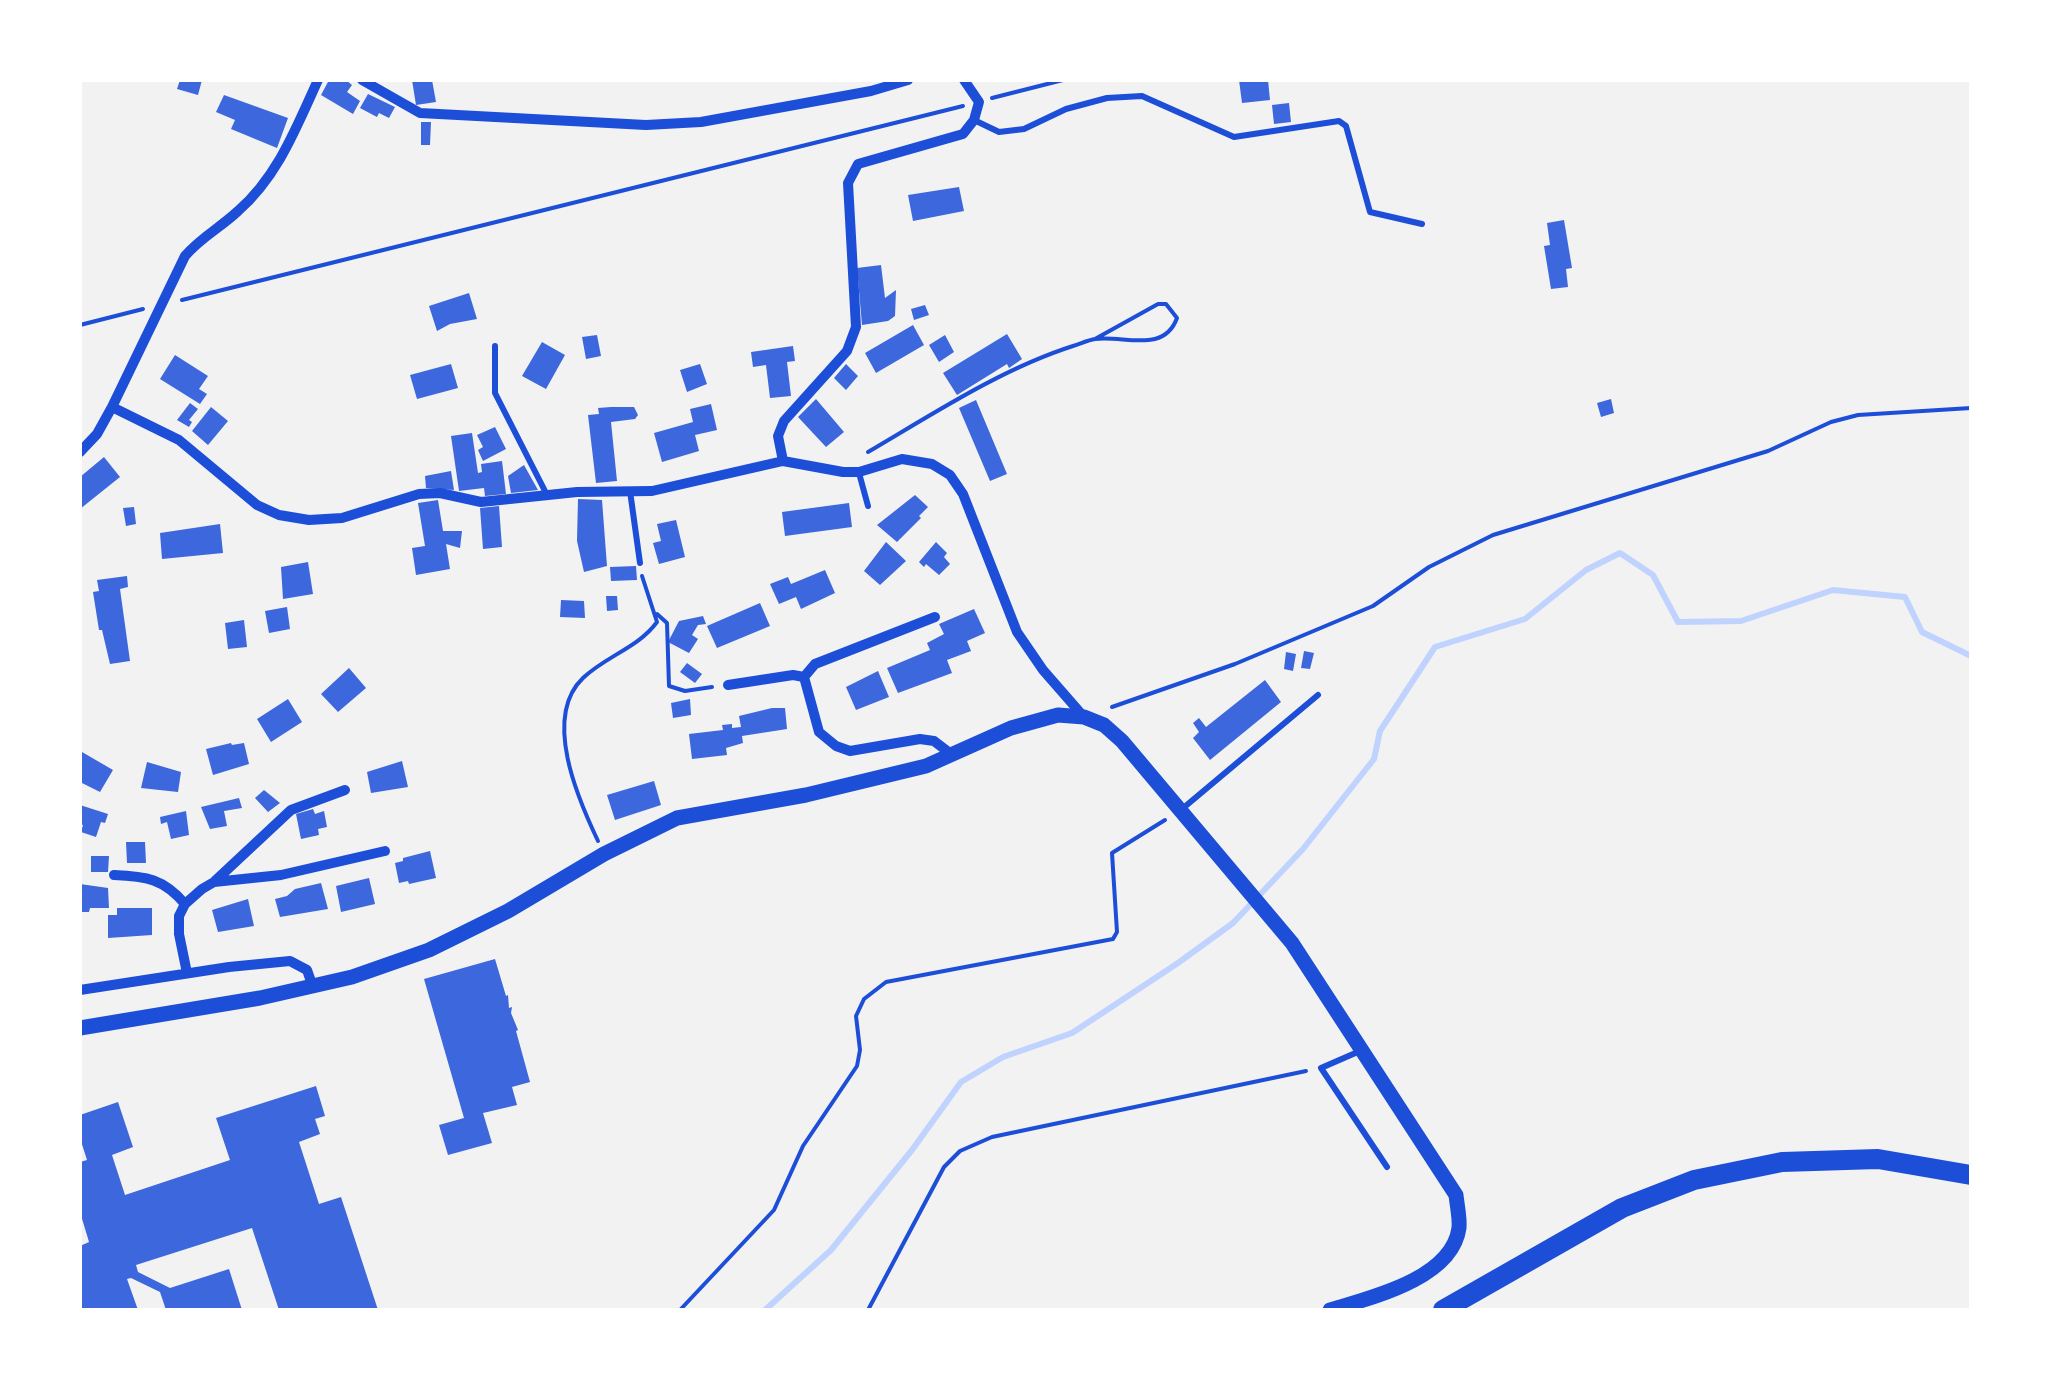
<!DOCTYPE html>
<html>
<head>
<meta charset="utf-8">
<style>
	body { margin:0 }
	#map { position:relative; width:2051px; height:1390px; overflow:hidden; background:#f2f2f2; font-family:"DM Sans",sans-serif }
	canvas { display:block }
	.frame { position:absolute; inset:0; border:82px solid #fff; pointer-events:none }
</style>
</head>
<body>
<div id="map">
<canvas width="2051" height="1390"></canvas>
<div class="frame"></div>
</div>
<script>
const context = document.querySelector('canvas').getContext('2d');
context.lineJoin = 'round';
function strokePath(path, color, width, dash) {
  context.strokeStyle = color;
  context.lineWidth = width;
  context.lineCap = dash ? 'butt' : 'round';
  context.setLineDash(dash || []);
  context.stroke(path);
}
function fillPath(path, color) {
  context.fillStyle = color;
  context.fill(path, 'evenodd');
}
strokePath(new Path2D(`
	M 765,1310 L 831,1250 L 912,1150 L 961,1082 L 1003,1057 L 1072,1033 L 1178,963 L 1233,923 L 1303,849 L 1374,759 L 1380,731 L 1435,647 L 1525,619 L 1586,570 L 1620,553 L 1653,575 L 1678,622 L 1741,621 L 1833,590 L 1905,597 L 1922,632 L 1971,656`), '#bfd3fe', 6);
fillPath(new Path2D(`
	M 180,80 L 202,80 L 198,95 L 177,89 Z
	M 329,80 L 346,80 L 352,85 L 347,92 L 360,101 L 353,114 L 321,95 Z
	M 412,80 L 432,80 L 436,102 L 416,105 Z
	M 1239,80 L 1268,80 L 1270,100 L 1242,103 Z
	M 368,94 L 395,107 L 389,118 L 379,113 L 377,117 L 360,108 Z
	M 224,95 L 288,118 L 277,148 L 231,129 L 235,120 L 216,112 Z
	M 1289,103 L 1291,122 L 1274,124 L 1272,105 Z
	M 421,122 L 431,122 L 430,145 L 421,145 Z
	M 959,187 L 964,211 L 913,221 L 908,195 Z
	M 1564,220 L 1572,268 L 1566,269 L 1568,287 L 1551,289 L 1544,246 L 1550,245 L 1547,223 Z
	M 881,265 L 885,298 L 896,290 L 895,316 L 888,321 L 862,325 L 857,268 Z
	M 469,293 L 477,319 L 450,324 L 437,331 L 429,306 Z
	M 925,305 L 929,315 L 914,320 L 911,309 Z
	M 913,325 L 924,345 L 876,373 L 865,353 Z
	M 1007,334 L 1022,359 L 1009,368 L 1007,364 L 957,395 L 943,373 Z
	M 597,335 L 601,356 L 586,359 L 582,337 Z
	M 945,335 L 954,352 L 939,362 L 929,345 Z
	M 542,342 L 565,355 L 546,389 L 522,376 Z
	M 793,346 L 795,361 L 787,362 L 791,396 L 770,398 L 766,365 L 753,367 L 751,352 Z
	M 175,355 L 208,376 L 199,389 L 207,394 L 200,404 L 160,379 Z
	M 451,364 L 458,388 L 417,399 L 410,375 Z
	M 700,364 L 707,384 L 687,392 L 680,370 Z
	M 846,364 L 858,376 L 846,390 L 834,378 Z
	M 816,399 L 844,432 L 826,447 L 798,417 Z
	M 1611,399 L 1614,413 L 1601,417 L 1597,403 Z
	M 976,400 L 1007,474 L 990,481 L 959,408 Z
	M 190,403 L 198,409 L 189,420 L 192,422 L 189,427 L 177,420 Z
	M 711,404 L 717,430 L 695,435 L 699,451 L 662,462 L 654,433 L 693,422 L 690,409 Z
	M 211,407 L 228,421 L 208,445 L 192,431 Z
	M 611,407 L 634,407 L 638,415 L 635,419 L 611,422 L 617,481 L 596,483 L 588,415 L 599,414 L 598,408 Z
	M 495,427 L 506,449 L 483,461 L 478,450 L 483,447 L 477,435 Z
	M 472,433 L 478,473 L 482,472 L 481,464 L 502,461 L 506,494 L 485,496 L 484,488 L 459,491 L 451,436 Z
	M 104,457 L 120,477 L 80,509 L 80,477 Z
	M 524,465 L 538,490 L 511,493 L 508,476 Z
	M 451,471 L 454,490 L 426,488 L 425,476 Z
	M 915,495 L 928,507 L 919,516 L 921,518 L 897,542 L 877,525 Z
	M 578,499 L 602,500 L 607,566 L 584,572 L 577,541 Z
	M 438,500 L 443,531 L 462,531 L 460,548 L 446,544 L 450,569 L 416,575 L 412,548 L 425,546 L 418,503 Z
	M 849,503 L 852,527 L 785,536 L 782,512 Z
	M 499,506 L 502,547 L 483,549 L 480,508 Z
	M 134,507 L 136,524 L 126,526 L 123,508 Z
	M 676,520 L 685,557 L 659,564 L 653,543 L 661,541 L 657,524 Z
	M 220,524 L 223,553 L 162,559 L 160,533 Z
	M 886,542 L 906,561 L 880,585 L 864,571 Z
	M 936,542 L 947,553 L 944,557 L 950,564 L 939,575 L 926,564 L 924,567 L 919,562 Z
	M 308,562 L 313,594 L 283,599 L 281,567 Z
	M 636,566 L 637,580 L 611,581 L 610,567 Z
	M 825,570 L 835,593 L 801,609 L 796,597 L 779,604 L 770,584 L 788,577 L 791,584 Z
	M 127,576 L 128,587 L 120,589 L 130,661 L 110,664 L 102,630 L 99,630 L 93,592 L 99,591 L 97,580 Z
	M 606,596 L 617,596 L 618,610 L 607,611 Z
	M 561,600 L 584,601 L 585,618 L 560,617 Z
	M 760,603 L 770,626 L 717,648 L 707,626 Z
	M 287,607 L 290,629 L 269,633 L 265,611 Z
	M 974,609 L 985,633 L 967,641 L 971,651 L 947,660 L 952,673 L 898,693 L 887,668 L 930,650 L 927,643 L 944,634 L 939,624 Z
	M 703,616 L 706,624 L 698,625 L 692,635 L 698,639 L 689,653 L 668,642 L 679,621 Z
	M 244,620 L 247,647 L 228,649 L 225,623 Z
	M 1304,651 L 1314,653 L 1310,669 L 1301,668 Z
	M 1286,652 L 1296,654 L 1293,671 L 1284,669 Z
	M 687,663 L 702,674 L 695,683 L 680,672 Z
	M 349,668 L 366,688 L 338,712 L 321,694 Z
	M 878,671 L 889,697 L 856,710 L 846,687 Z
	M 1265,680 L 1281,702 L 1210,760 L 1193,738 L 1199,732 L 1193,723 L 1199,718 L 1206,727 Z
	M 288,699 L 302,722 L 271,742 L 257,719 Z
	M 690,699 L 691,715 L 673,718 L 671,703 Z
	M 772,708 L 785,708 L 787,729 L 742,736 L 743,743 L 726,748 L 727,755 L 692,759 L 689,734 L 723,730 L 722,725 L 732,724 L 732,728 L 741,727 L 739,716 Z
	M 231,743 L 232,745 L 244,743 L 249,764 L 213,775 L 206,749 Z
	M 82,752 L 113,770 L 100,792 L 80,782 Z
	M 402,761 L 408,787 L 371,793 L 367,772 Z
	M 147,762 L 181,772 L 178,792 L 141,788 Z
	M 654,781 L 661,805 L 615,820 L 607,795 Z
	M 264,790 L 280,803 L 268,812 L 255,798 Z
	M 239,798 L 242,808 L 224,811 L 227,826 L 210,829 L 201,807 Z
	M 80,805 L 108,814 L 105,823 L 101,822 L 96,837 L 81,832 L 83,825 L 80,824 Z
	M 313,809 L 315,814 L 324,811 L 327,827 L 318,829 L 319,835 L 301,839 L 296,814 Z
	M 186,811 L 189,835 L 171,839 L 167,822 L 161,824 L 160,817 Z
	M 126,842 L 145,842 L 146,863 L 127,863 Z
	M 430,851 L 436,878 L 409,884 L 408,881 L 399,883 L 395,863 L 403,861 L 403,858 Z
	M 91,856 L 109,856 L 108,872 L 91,872 Z
	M 369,878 L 375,904 L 341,912 L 336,886 Z
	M 321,883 L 328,909 L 280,917 L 275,899 L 287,896 L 295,889 Z
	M 80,884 L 108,888 L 109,908 L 90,908 L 89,912 L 80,912 Z
	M 248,899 L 254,926 L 218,932 L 212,910 Z
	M 117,908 L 152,908 L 152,935 L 108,938 L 108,915 L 117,915 Z
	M 495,959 L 506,996 L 508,995 L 509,1008 L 512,1007 L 511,1013 L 518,1030 L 516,1031 L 530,1082 L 512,1087 L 517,1105 L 483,1113 L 492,1143 L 448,1155 L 439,1125 L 464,1118 L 424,979 Z
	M 316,1086 L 325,1116 L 315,1119 L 320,1134 L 299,1142 L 319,1204 L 341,1197 L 378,1310 L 279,1310 L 252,1228 L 136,1265 L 138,1272 L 170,1288 L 229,1269 L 242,1310 L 166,1310 L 160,1292 L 131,1278 L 127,1279 L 138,1310 L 80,1310 L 80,1246 L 89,1242 L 80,1212 L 80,1162 L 87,1160 L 80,1138 L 80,1115 L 118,1102 L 133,1147 L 112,1155 L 125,1195 L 230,1160 L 216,1118 Z`), '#3d67dc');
strokePath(new Path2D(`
	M 992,98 L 1063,80
	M 182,300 L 963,106
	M 80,325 L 143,309
	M 868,452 C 933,414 1001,369 1073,346 C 1080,344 1088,340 1095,339 C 1124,335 1164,354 1177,318 L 1166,304 L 1158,304 L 1095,339
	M 657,614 L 667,623 L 669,686 L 685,691 L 712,687
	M 1112,707 L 1235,664 L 1373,606 L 1429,567 L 1493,535 L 1768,451 L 1831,422 L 1858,415 L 1971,408
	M 598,841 C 578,799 542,717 583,678 C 606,656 638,648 657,622 L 642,576
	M 680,1310 L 774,1210 L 803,1146 L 857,1066 L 860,1050 L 856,1016 L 864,999 L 886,982 L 1113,939 L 1117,932 L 1112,853 L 1165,820
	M 868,1310 L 944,1167 L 960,1151 L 992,1137 L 1306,1071`), '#1d4ed8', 4);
strokePath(new Path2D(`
	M 974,120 L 999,132 L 1024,129 L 1066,109 L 1107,98 L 1142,96 L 1234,137 L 1339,121 L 1346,126 L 1370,212 L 1422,224
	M 495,346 L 495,393 L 547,495
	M 859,473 L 868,506
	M 630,491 L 640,563
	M 1182,809 L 1318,695
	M 1360,1051 L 1321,1068 L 1387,1167`), '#1d4ed8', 6);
strokePath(new Path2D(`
	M 362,80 L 420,113 L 646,125 L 701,122 L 871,91 L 908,80
	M 112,407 L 185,256 C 201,237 220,228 238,211 C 278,176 296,128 318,80
	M 80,452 L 97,434 L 112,407 L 179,440 L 257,505 L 279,515 L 309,520 L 342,518 L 419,494 L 440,493 L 481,502 L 577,492 L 652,491 L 783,461 L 843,472 L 859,472 L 902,459 L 932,464 L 950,475 L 963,494 L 1017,632 L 1043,670 L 1084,717
	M 783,461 L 778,436 L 784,421 L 847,351 L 856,327 L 848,183 L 858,164 L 963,134 L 974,120 L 979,102 L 964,80
	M 935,617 L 815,664 L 804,677 L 819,732 L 836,746 L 850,751 L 920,739 L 934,741 L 951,754
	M 728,685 L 793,675 L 804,677
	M 114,875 C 146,876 164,879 185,904
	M 215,881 L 291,810 L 345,790
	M 187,973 L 179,934 L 179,916 L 185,904 L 202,889 L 214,882 L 281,875 L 385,851
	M 80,990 L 229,967 L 290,961 L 307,970 L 313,987`), '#1d4ed8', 10);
strokePath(new Path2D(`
	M 80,1028 L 260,998 L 352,977 L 429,950 L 508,911 L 604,854 L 677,818 L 806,795 L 926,766 L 1011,728 L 1058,715 L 1084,717 L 1104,725 L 1122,741 L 1292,943 L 1456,1195 C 1457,1205 1460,1218 1459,1228 C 1452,1279 1370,1298 1330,1310`), '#1d4ed8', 15);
strokePath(new Path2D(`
	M 1443,1310 L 1622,1208 L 1694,1180 L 1782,1162 L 1878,1159 L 1971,1175`), '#1d4ed8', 20);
</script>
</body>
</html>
